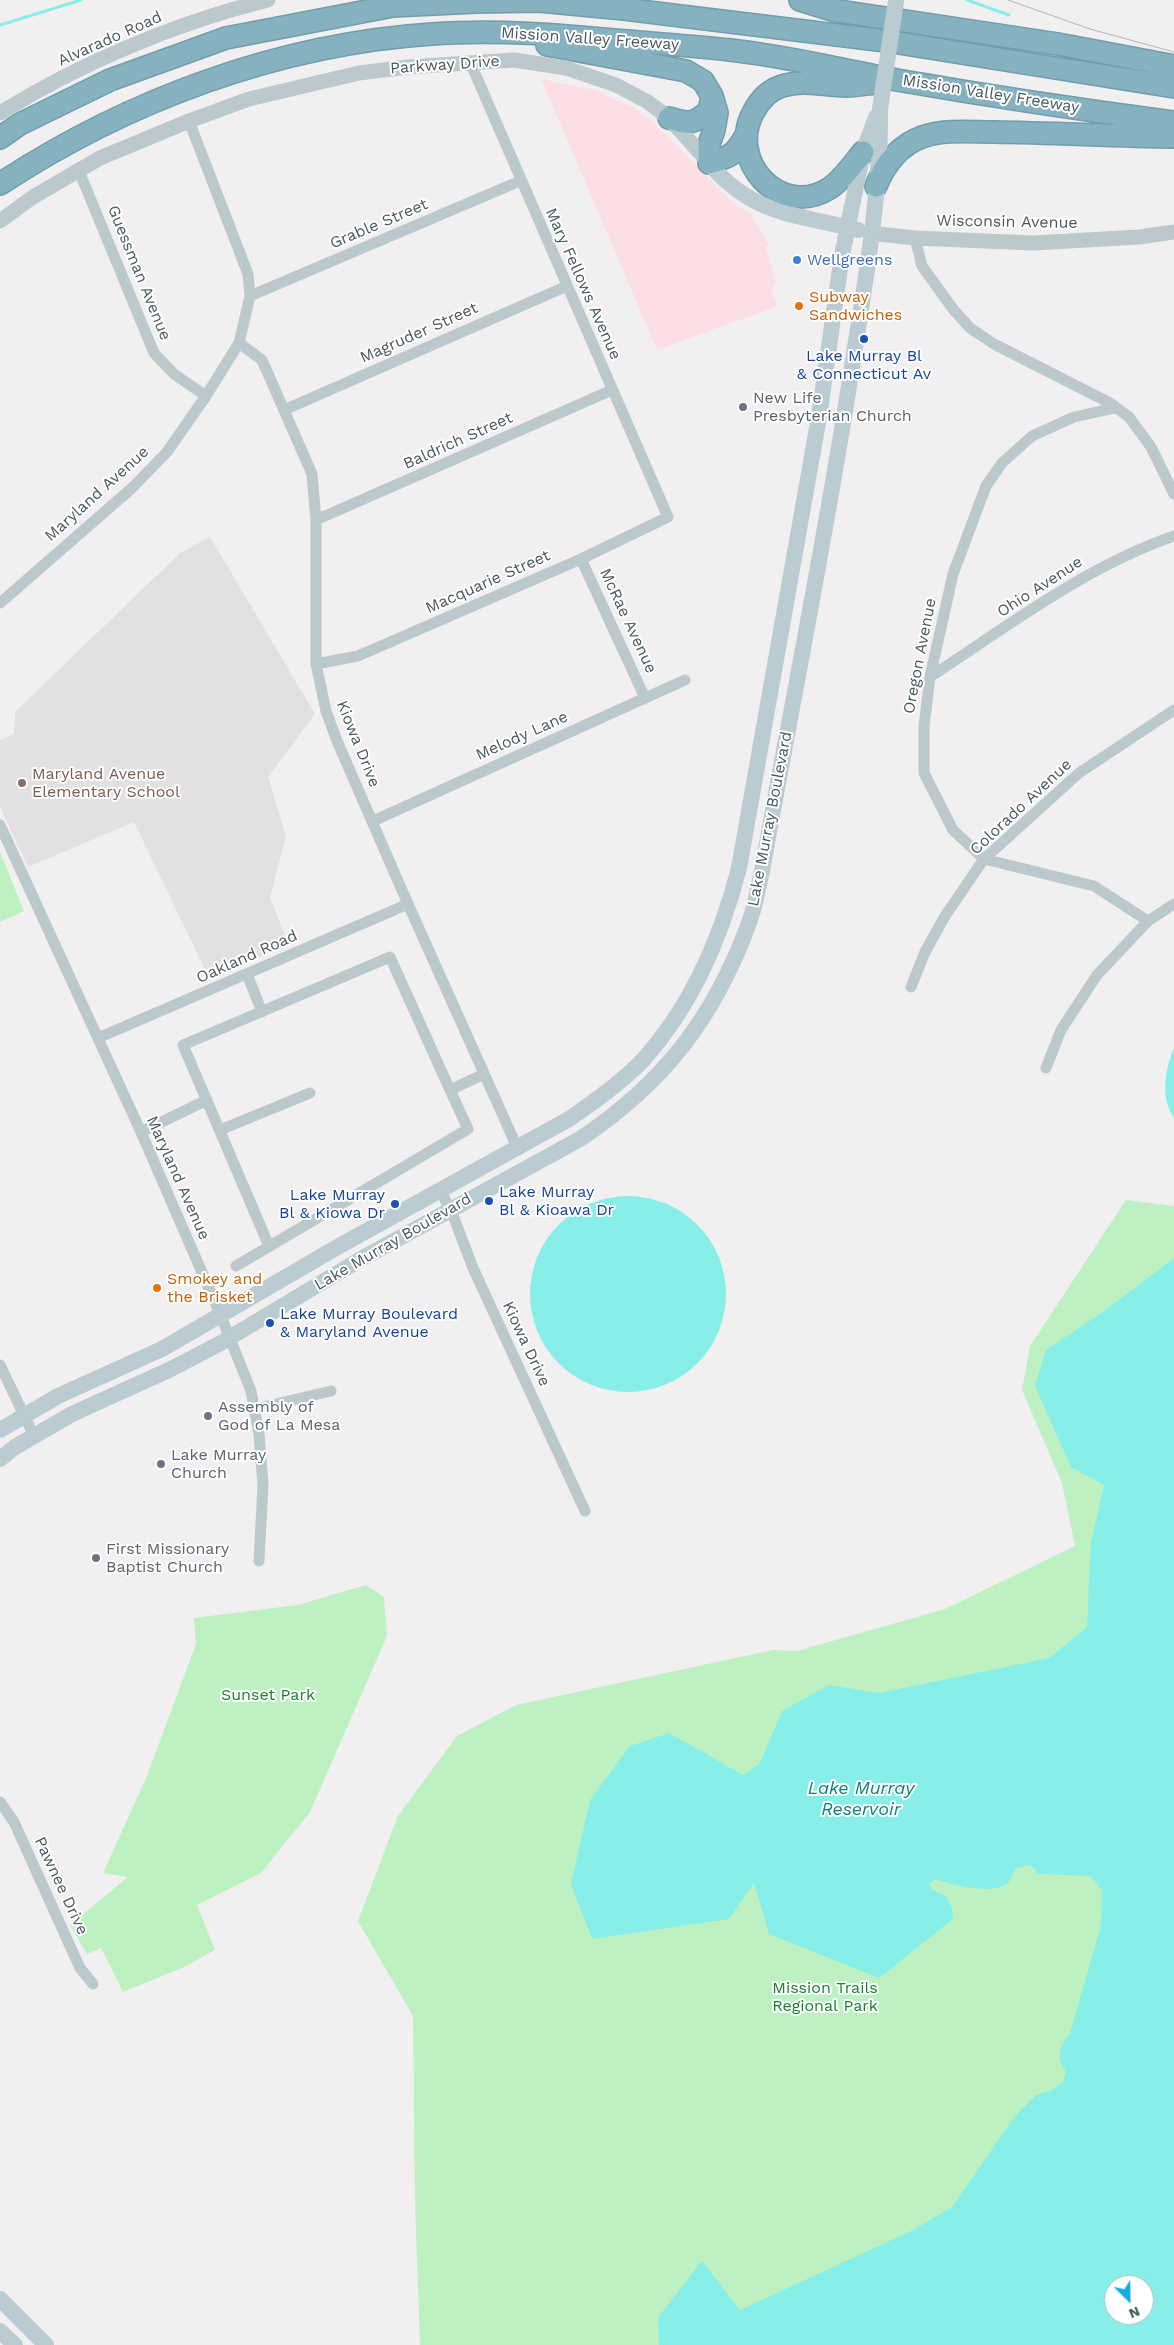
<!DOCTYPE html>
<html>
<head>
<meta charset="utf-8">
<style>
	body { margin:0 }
	#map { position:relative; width:1174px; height:2345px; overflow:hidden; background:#f2eff0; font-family:"Work Sans",sans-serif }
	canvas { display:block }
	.north { position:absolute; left:1104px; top:2275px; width:50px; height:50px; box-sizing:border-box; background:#fff; border:1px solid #b5bdbf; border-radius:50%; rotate:157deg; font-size:14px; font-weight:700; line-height:20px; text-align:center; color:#47595e }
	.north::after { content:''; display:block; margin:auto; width:18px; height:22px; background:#13abe8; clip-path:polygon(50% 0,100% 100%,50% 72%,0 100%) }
</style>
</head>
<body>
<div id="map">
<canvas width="1174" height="2345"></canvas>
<div class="north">N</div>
</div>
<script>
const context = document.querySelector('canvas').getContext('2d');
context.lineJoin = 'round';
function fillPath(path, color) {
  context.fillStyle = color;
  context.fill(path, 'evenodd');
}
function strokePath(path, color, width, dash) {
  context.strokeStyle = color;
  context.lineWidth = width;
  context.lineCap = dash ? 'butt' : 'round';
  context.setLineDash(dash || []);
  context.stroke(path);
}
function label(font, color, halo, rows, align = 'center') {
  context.font = font + ' "Work Sans",sans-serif';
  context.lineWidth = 4;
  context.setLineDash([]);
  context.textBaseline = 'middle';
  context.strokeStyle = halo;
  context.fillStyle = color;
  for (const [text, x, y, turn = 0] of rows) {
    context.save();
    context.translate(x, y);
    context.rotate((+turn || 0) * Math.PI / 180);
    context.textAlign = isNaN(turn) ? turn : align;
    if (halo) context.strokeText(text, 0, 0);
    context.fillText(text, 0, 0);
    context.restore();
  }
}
fillPath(new Path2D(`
	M 210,537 L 315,714 L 268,777 L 286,836 L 270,898 L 289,945 L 209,978 L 134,822 L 28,867 L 0,807 L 0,740 L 14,734 L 15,712 L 180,553 Z`), '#e3e0e2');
fillPath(new Path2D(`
	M 541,79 L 595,90 L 633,107 L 648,118 L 664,133 L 733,203 L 752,215 L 769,245 L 766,247 L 776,283 L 771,291 L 778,306 L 657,350 Z`), '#fcdfe5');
fillPath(new Path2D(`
	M 0,852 L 24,911 L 0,922 Z
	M 1126,1200 L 1174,1206 L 1174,2345 L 420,2345 L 415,2203 L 413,2016 L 358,1921 L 398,1816 L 457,1736 L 516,1705 L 773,1650 L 797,1651 L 945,1609 L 1075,1546 L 1062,1483 L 1022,1390 L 1030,1346 ZM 1114,2285 L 1144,2285 L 1144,2315 L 1114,2315 Z
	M 366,1585 L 384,1597 L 387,1636 L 310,1812 L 261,1873 L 197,1905 L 215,1950 L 182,1968 L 123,1992 L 101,1948 L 87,1954 L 70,1925 L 128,1877 L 103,1873 L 147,1776 L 196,1644 L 194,1618 L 298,1605 Z`), '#bdf1c2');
fillPath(new Path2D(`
	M 1174,1048 L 1174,1118 C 1160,1097 1165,1069 1174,1048 Z
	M530 1294a98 98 0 1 1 196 0a98 98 0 1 1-196 0Z
	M 1174,1258 L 1174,2345 L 659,2345 L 658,2317 L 702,2261 L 740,2310 L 913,2230 L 952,2207 L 1015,2116 L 1036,2095 L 1050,2091 L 1063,2082 L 1066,2072 C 1055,2057 1060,2047 1070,2033 L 1101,1925 L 1102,1891 L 1091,1876 L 1038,1874 L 1031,1865 L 1016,1868 C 1014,1871 1013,1875 1011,1879 C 1000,1898 952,1885 935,1879 L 929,1884 L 933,1890 L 947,1897 L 952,1908 L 953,1919 L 879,1978 L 769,1934 L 754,1883 L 729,1919 L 592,1939 L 571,1884 L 590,1800 L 630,1746 L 669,1733 L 743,1775 L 760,1763 L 782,1711 L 829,1685 L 879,1693 L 1049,1658 L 1087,1627 L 1091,1543 L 1104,1485 L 1071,1467 L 1035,1386 L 1046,1350 L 1104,1311 ZM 1114,2285 L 1144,2285 L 1144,2315 L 1114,2315 Z`), '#88efe8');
strokePath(new Path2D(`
	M 967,0 L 1009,15
	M 0,25 L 81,0`), '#88efe8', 3);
const motorway = new Path2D(`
	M 800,0 L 832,10 L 1058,44 L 1174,66
	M 547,45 L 686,71 L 703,81 L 712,96 L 717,113 L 714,130 L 709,144 L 709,163 C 730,157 735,155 746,135
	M 669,118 C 689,124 692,125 709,111 L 712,96
	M 0,138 L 20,124 L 110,80 L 226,38 L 393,6 L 476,2 L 539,1 L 624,9 L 886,41 L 1174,87
	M 863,152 C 853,164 843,179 830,188 C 780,220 726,160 754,111 C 760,100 769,90 782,86 C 803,79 824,86 846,86 C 856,86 866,84 876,83
	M 0,184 C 128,100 279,44 432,34 C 497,29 562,35 627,41 C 661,44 695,46 730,50 C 786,56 842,70 897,80 C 989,96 1082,110 1174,122
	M 876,186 C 885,164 900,145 922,137 C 945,129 971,132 994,132 C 1054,133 1114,136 1174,137`);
strokePath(motorway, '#719dac', 24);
strokePath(new Path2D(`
	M 79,171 L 154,353 L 174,374 L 206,396
	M 915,238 L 922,266 L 953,309 L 970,328 L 994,344 L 1110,403 L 1129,417 L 1151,447 L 1174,494
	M 250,296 L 520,181
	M 239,343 L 262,360 L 312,474 L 316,520 L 316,664 L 326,711 L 337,741 L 408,904 L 517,1147
	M 1115,408 L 1074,417 L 1032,436 L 1002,463 L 986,486 L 953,574 L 930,677 L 924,726 L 924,773 L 953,830 L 984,859 L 1094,886 L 1148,921
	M 284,410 L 567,286
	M 316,520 L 612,390
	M 581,559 L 645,698
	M 0,603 L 132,488 L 167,452 L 206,396 L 239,343 L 250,296 L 248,274 L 189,121
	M 316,664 L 358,656 L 581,559 L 668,517 L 470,62
	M 930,677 C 1008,626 1085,567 1174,536
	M 373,821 L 685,680
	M 0,825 L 141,1132 L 221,1316 L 251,1391 L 259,1434 L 263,1485 L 259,1561
	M 247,974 L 262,1012
	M 911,987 L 925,952 L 945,916 L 984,859 L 1079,773 L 1174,710
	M 98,1038 L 408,904
	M 1046,1068 L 1061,1030 L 1097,975 L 1148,921 L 1174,904
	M 220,1130 L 310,1093
	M 141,1132 L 207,1100
	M 440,1189 L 454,1218 L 473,1268 L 585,1511
	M 269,1246 L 183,1045 L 390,957 L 450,1090
	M 236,1266 L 468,1129 L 450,1090 L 484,1074
	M 0,1365 L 34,1436
	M 255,1409 L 331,1391
	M 0,1802 L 14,1822 L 80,1968 L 93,1984`), '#bbc9cd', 11);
strokePath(new Path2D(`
	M 0,113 C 81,63 175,23 268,0
	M 0,221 L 33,197 L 100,158 L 189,121 L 249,99 L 359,73 L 408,67 L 514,60 L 566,68 L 616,85 L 648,102 L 669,118 L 709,163
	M 870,233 L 915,238 L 1033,243 L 1139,237 L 1174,232`), '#bbc9cd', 15);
strokePath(new Path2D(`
	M 709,163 C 753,216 797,214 858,230
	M 0,1430 L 58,1396 L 162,1349 L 341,1245 L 569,1119 C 595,1101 622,1082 644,1059 C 692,1005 721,938 739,868 L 819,417 L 842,255 L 863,152 L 876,117
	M 0,1459 L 15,1447 L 72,1414 L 171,1369 L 219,1344 L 361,1259 L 580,1139 C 664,1083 714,1018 749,923 C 755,907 758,888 762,871 C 792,703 826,536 852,367 C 865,282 881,195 880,109
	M 0,2299 L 46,2345
	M 0,2331 L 15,2345`), '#baccd2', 16);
strokePath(motorway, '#86b2c0', 21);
strokePath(new Path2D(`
	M 1008,0 L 1090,29 L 1174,52`), '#b1b7ba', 1);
strokePath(new Path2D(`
	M 880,109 L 896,1`), '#baccd2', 16);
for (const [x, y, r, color] of [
	[797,260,5,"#3f7fe0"],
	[799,306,5,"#e8710a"],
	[864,339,5,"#1a4fb4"],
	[743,407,5,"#6b7280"],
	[22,783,5,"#8d6e63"],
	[489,1201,5,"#1a4fb4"],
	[395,1204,5,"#1a4fb4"],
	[157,1288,5,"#e8710a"],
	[270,1323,5,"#1a4fb4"],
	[208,1416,5,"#6b7280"],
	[161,1464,5,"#6b7280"],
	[96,1558,5,"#6b7280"]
]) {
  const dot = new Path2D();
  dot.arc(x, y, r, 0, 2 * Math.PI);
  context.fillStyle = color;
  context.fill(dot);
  strokePath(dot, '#fff', 2);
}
label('16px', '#47595e', '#fff', [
	["Alvarado Road",110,39,-24],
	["Mission Valley Freeway",590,39,4],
	["Parkway Drive",445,65,-4],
	["Mission Valley Freeway",991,94,9],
	["Wisconsin Avenue",1007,222,1],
	["Grable Street",379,224,-23],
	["Guessman Avenue",139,273,68],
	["Mary Fellows Avenue",583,284,66],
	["Magruder Street",419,333,-24],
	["Baldrich Street",458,441,-24],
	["Maryland Avenue",97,494,-42],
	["Macquarie Street",488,582,-24],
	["Ohio Avenue",1040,587,-33],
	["McRae Avenue",628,621,65],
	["Oregon Avenue",920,656,-79],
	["Melody Lane",522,736,-24],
	["Kiowa Drive",358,744,68],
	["Colorado Avenue",1021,807,-43],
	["Lake Murray Boulevard",770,819,-79],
	["Oakland Road",247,957,-24],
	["Maryland Avenue",178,1178,66],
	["Lake Murray Boulevard",393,1242,-30],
	["Kiowa Drive",526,1344,65],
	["Pawnee Drive",61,1886,65]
]);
label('16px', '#366cbe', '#fff', [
	["Wellgreens",807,260]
], 'left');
label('16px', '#c56008', '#fff', [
	["Subway",809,297],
	["Sandwiches",809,315],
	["Smokey and",167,1279],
	["the Brisket",167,1297]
], 'left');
label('16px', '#164399', '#fff', [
	["Lake Murray Bl",864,356,"center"],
	["& Connecticut Av",864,374,"center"],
	["Lake Murray",499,1192],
	["Bl & Kioawa Dr",499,1210],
	["Lake Murray",385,1195,"right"],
	["Bl & Kiowa Dr",385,1213,"right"],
	["Lake Murray Boulevard",280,1314],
	["& Maryland Avenue",280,1332]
], 'left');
label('16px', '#5b616d', '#fff', [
	["New Life",753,398],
	["Presbyterian Church",753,416],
	["Assembly of",218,1407],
	["God of La Mesa",218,1425],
	["Lake Murray",171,1455],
	["Church",171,1473],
	["First Missionary",106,1549],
	["Baptist Church",106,1567]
], 'left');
label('16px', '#785e54', '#fff', [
	["Maryland Avenue",32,774],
	["Elementary School",32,792]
], 'left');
label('16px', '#14822d', '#fff', [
	["Sunset Park",268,1695],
	["Mission Trails",825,1988],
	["Regional Park",825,2006]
]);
label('italic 18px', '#0a8079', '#fff', [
	["Lake Murray",861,1789],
	["Reservoir",861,1810]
]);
</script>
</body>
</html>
